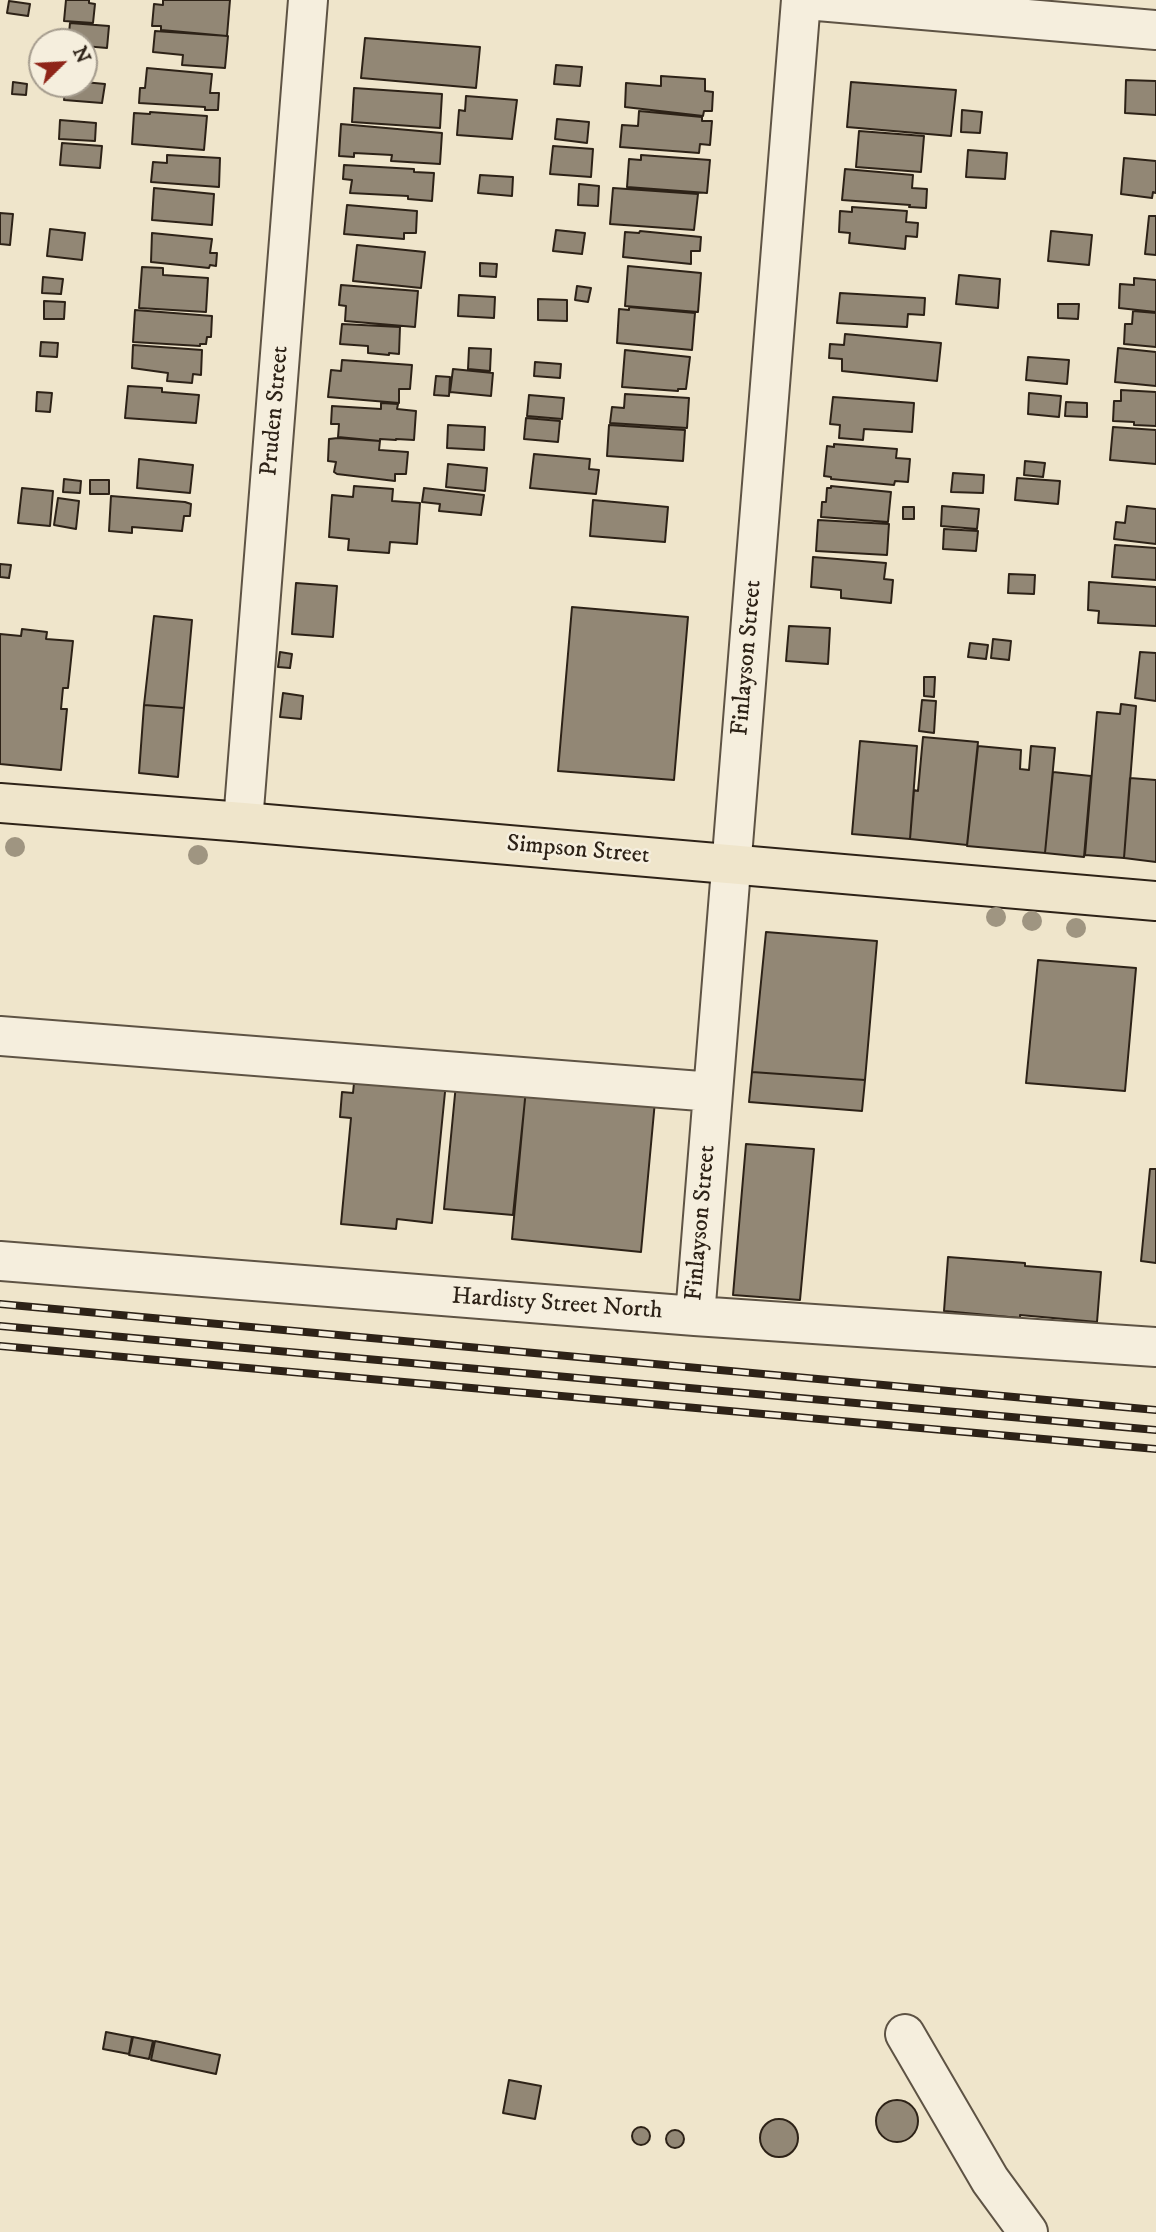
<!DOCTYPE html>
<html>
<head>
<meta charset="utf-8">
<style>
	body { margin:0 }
	#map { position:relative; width:1156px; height:2232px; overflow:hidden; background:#efe5cb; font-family:"IM FELL DW Pica",serif }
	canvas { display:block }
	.north { position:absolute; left:28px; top:28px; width:70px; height:70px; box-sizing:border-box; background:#f5eedd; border:2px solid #a59c8e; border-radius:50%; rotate:66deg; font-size:19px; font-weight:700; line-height:28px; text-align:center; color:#2d2217 }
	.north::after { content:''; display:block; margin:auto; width:24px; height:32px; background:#8f2418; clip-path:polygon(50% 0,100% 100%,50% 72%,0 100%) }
</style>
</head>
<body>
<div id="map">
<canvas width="1156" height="2232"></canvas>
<div class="north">N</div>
</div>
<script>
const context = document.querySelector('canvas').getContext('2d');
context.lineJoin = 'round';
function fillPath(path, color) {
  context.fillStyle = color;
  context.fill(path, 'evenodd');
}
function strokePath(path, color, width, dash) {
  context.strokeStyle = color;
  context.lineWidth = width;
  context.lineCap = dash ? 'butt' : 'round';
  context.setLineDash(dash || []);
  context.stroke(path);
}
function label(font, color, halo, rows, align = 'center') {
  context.font = font + ' "IM FELL DW Pica",serif';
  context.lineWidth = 5;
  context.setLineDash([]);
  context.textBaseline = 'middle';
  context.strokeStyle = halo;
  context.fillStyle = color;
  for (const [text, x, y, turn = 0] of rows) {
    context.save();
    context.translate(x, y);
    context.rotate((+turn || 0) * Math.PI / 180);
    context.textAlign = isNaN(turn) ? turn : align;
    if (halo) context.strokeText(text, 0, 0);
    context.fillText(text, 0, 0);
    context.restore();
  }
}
const building = new Path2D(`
	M 66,0 L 89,0 L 89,3 L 95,4 L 93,23 L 64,21 Z
	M 163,0 L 230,0 L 227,36 L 161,30 L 161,26 L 152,26 L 154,4 L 163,5 Z
	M 9,1 L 30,4 L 28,16 L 7,13 Z
	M 70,23 L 109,26 L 107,48 L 84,46 L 84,42 L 68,42 Z
	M 155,31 L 228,36 L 225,68 L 182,65 L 183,55 L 153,52 Z
	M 365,38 L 480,47 L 476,88 L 361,78 Z
	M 556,65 L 582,67 L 580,86 L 554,84 Z
	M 147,68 L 212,74 L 210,93 L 219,93 L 218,110 L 205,110 L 205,107 L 139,103 L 140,88 L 145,88 Z
	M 661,76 L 705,79 L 705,91 L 713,92 L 712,111 L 704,111 L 703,116 L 625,107 L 626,83 L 661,86 Z
	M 1126,80 L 1156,81 L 1156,115 L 1125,113 Z
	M 13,82 L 27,84 L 26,95 L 12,94 Z
	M 84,82 L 105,84 L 102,103 L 64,100 L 66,84 L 84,84 Z
	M 851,82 L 956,90 L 951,136 L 847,127 Z
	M 354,88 L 442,94 L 440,128 L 352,122 Z
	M 466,96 L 517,100 L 512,139 L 457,135 L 459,110 L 465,111 Z
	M 962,110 L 982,112 L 980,133 L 961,132 Z
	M 639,111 L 702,117 L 702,121 L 712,121 L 710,145 L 700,144 L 699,153 L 620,147 L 622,125 L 638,126 Z
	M 150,112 L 207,116 L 204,150 L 132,144 L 134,113 L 150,114 Z
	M 557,119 L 589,122 L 587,143 L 555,139 Z
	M 60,120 L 96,123 L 95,141 L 59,139 Z
	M 341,124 L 442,133 L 440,164 L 391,161 L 392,155 L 354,153 L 354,157 L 339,156 Z
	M 859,131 L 924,136 L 921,172 L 856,167 Z
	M 62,143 L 102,146 L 100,168 L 60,165 Z
	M 553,146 L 593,149 L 591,177 L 550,174 Z
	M 968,150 L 1007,153 L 1005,179 L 966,177 Z
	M 167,155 L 220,158 L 219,187 L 151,182 L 153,162 L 167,163 Z
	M 641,155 L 710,160 L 707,193 L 627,187 L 629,159 L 641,160 Z
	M 1124,158 L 1156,161 L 1156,193 L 1153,192 L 1152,198 L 1121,194 Z
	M 344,165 L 414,169 L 414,172 L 434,173 L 432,201 L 408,199 L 408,196 L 350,193 L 352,180 L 343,179 Z
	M 845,169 L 913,175 L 912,188 L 927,189 L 926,208 L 909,207 L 910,205 L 842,200 Z
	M 480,175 L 513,177 L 512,196 L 478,193 Z
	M 579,184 L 599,186 L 598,206 L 578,205 Z
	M 154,188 L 214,194 L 212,225 L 152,220 Z
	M 613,188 L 698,194 L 694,230 L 610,224 Z
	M 347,205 L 417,211 L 416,233 L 404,233 L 404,239 L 344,234 Z
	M 852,207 L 907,211 L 906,222 L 918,223 L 917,237 L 906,236 L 905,249 L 849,243 L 850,233 L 839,232 L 840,211 L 852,212 Z
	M 0,213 L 13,214 L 10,245 L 0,244 Z
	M 1149,216 L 1156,216 L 1156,255 L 1145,254 Z
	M 50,229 L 85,233 L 82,260 L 47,256 Z
	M 556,230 L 585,233 L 582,254 L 553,251 Z
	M 640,231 L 701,237 L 700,251 L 691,251 L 691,264 L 623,257 L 625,232 L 639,233 Z
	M 1051,231 L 1092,235 L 1089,265 L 1048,261 Z
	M 152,233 L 212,239 L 210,253 L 217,253 L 216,266 L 210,265 L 209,268 L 151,262 Z
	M 357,245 L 425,252 L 421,288 L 353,281 Z
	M 480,263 L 497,264 L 496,277 L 480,276 Z
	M 628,266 L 701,273 L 698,312 L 625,306 Z
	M 142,267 L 163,268 L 163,275 L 208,278 L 206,312 L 139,308 Z
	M 959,275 L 1000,279 L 998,308 L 956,304 Z
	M 43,277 L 63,279 L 61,294 L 42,293 Z
	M 1134,278 L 1156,280 L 1156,312 L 1119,308 L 1120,284 L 1134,285 Z
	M 341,285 L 418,291 L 415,327 L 345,321 L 346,306 L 339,305 Z
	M 577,286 L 591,288 L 588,302 L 575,300 Z
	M 840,293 L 925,298 L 924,315 L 908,314 L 907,327 L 837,323 Z
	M 459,295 L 495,297 L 494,318 L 458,316 Z
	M 538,299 L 567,300 L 567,321 L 538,320 Z
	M 44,301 L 65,302 L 64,319 L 44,319 Z
	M 1058,304 L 1079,304 L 1078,319 L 1058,318 Z
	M 629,307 L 695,313 L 692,350 L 617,343 L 619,309 L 629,310 Z
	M 135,310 L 212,316 L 211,337 L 207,337 L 206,344 L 200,344 L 200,346 L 133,342 Z
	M 1133,311 L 1156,313 L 1156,347 L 1124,344 L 1125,324 L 1132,324 Z
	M 342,324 L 400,327 L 399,354 L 389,353 L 389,355 L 368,353 L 368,346 L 340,344 Z
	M 845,334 L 941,343 L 937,381 L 842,371 L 842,359 L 829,358 L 830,344 L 844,345 Z
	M 41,342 L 58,343 L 57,357 L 40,356 Z
	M 133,345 L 202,350 L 201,375 L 193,374 L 192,383 L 167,381 L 168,373 L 132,368 Z
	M 469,348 L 491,349 L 490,371 L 468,369 Z
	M 1118,348 L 1156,352 L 1156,386 L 1115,382 Z
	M 625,350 L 690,357 L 686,389 L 678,389 L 678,391 L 622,387 Z
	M 1028,357 L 1069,360 L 1067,384 L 1026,380 Z
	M 342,360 L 412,365 L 410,389 L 399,389 L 399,403 L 328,397 L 331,370 L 341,371 Z
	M 535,362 L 561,364 L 560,378 L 534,376 Z
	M 453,369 L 493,373 L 491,396 L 450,392 Z
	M 436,376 L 450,377 L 449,396 L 434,395 Z
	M 128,386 L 162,388 L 162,392 L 199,395 L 196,423 L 125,418 Z
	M 1121,390 L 1156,392 L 1156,426 L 1134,425 L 1134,422 L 1113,421 L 1114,401 L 1121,401 Z
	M 37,392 L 52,393 L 50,412 L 36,411 Z
	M 1029,393 L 1061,396 L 1059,417 L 1028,414 Z
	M 625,394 L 689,398 L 687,428 L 610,423 L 612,407 L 624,408 Z
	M 529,395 L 564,398 L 562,419 L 527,416 Z
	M 833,397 L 914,403 L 912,432 L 864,429 L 863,440 L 839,438 L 840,425 L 830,424 Z
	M 1066,402 L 1087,403 L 1087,417 L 1065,416 Z
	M 381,403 L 398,404 L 397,409 L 416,411 L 414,440 L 396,439 L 396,440 L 380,439 L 380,441 L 338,437 L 339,424 L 331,424 L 332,406 L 381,409 Z
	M 526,418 L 560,421 L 558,442 L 524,439 Z
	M 448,425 L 485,427 L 484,450 L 447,448 Z
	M 609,425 L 685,430 L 683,461 L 607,456 Z
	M 1113,427 L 1156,430 L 1156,464 L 1110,460 Z
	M 338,438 L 380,441 L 379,450 L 408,452 L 406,474 L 395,474 L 395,481 L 337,474 L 334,472 L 336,462 L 328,461 L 329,439 Z
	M 834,444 L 897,449 L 896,458 L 910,459 L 908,482 L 895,481 L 894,485 L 831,479 L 831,477 L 824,476 L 827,446 L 834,447 Z
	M 534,454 L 590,459 L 589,469 L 599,470 L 596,494 L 530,488 Z
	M 139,459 L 193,465 L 190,493 L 137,488 Z
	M 1025,461 L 1045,463 L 1043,477 L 1024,475 Z
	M 448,464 L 487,468 L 485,491 L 446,487 Z
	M 953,473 L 984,475 L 983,493 L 951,492 Z
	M 1017,478 L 1060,481 L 1058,504 L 1015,500 Z
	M 64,479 L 81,481 L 80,493 L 63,492 Z
	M 90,480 L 109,480 L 109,494 L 90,494 Z
	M 354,486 L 393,489 L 392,501 L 420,503 L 417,544 L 390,542 L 389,553 L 348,550 L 349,539 L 329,537 L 332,495 L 353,497 Z
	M 831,486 L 891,492 L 888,522 L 821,517 L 822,502 L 826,502 L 827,488 L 831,488 Z
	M 22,488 L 53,491 L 50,526 L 18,523 Z
	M 424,488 L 484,495 L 481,515 L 439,511 L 440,504 L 422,502 Z
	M 111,496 L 185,502 L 191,504 L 190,516 L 184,516 L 182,531 L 132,527 L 132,533 L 109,531 Z
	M 58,498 L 79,501 L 76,529 L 54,525 Z
	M 593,500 L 668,507 L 665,542 L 590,536 Z
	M 942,506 L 979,509 L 977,529 L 941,526 Z
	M 1127,506 L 1156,509 L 1156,544 L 1114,539 L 1116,522 L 1125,523 Z
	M 903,507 L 914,507 L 914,519 L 903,519 Z
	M 818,520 L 889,524 L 887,555 L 816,551 Z
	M 944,529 L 978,531 L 976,551 L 943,549 Z
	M 1115,545 L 1156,548 L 1156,580 L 1112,577 Z
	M 813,557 L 886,563 L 884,579 L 893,580 L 891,603 L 841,598 L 841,590 L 811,587 Z
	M 0,564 L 11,565 L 9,578 L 0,577 Z
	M 1009,574 L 1035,575 L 1034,594 L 1008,593 Z
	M 1089,582 L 1156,587 L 1156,626 L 1098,623 L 1099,611 L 1088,610 Z
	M 296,583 L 337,586 L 333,637 L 292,634 Z
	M 572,607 L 688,617 L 674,780 L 558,771 Z
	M 154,616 L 192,620 L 184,708 L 144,705 Z
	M 789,626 L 830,628 L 828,664 L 786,661 Z
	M 22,629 L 47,632 L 46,639 L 73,641 L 68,688 L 63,688 L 61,709 L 67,709 L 61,770 L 0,764 L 0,634 L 21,636 Z
	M 993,639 L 1011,641 L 1009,660 L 991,658 Z
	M 970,643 L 988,645 L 986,659 L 968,657 Z
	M 280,652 L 292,654 L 290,668 L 278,667 Z
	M 1140,652 L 1156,653 L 1156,701 L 1135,698 Z
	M 924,677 L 935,677 L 934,697 L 924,696 Z
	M 283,693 L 303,696 L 301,719 L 280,717 Z
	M 922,700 L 936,701 L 934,733 L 919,731 Z
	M 1121,704 L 1136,706 L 1124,858 L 1085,855 L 1097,712 L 1120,714 Z
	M 144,705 L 184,708 L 178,777 L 139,773 Z
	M 923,737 L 978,742 L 967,845 L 910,839 L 914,790 L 918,791 Z
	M 860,741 L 917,746 L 910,839 L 852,834 Z
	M 978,746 L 1021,750 L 1020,769 L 1029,770 L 1031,746 L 1055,748 L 1045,853 L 967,846 Z
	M 1053,772 L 1091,776 L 1084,857 L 1045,853 Z
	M 1130,778 L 1156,780 L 1156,862 L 1124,858 Z
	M 766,932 L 877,941 L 865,1080 L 752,1072 Z
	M 1038,960 L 1136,968 L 1125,1091 L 1026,1083 Z
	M 752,1072 L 865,1080 L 862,1111 L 749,1102 Z
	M 355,1073 L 446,1082 L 432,1223 L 397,1219 L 396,1229 L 341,1224 L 351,1118 L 340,1117 L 342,1092 L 353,1093 Z
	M 456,1084 L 526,1090 L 513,1215 L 444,1209 Z
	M 526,1088 L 655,1101 L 641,1252 L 512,1239 Z
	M 746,1144 L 814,1149 L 800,1300 L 733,1295 Z
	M 1150,1169 L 1156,1169 L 1156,1263 L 1141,1261 Z
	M 948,1257 L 1025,1263 L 1025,1266 L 1101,1272 L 1097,1322 L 1020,1315 L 1020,1318 L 944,1311 Z
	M 106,2032 L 132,2037 L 129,2054 L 103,2049 Z
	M 133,2037 L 153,2041 L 149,2059 L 129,2055 Z
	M 155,2041 L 220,2055 L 216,2074 L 151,2060 Z
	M 509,2080 L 541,2086 L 535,2119 L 503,2113 Z
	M876 2121a21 21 0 1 1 42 0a21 21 0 1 1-42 0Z
	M760 2138a19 19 0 1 1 38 0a19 19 0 1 1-38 0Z
	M632 2136a9 9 0 1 1 18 0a9 9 0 1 1-18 0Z
	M666 2139a9 9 0 1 1 18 0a9 9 0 1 1-18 0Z`);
fillPath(building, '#928775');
strokePath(building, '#2d2217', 2);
const minor = new Path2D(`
	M 806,0 L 1156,30
	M 243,822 L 308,0
	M 0,1036 L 713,1092
	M 0,1261 L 695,1316 L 1156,1347
	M 695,1316 L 801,0
	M 905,2034 L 990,2180 L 1028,2232`);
const major = new Path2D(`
	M 0,803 L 243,822 L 1156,901`);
strokePath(minor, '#5e5344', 42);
strokePath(major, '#2d2217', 42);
strokePath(minor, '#f5eedd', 38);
strokePath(major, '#efe5cb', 38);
const rail = new Path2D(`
	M 0,1304 L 1156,1410
	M 0,1326 L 1156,1430
	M 0,1346 L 1156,1449`);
strokePath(rail, '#2d2217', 8);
strokePath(rail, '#f5eedd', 5, [16]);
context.fillStyle = '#9f9581';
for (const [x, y] of [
	[15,847],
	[198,855],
	[996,917],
	[1032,921],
	[1076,928]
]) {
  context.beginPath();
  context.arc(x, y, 10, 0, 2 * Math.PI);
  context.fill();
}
label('24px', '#2d2217', '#f5eedd', [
	["Pruden Street",276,411,-85],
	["Finlayson Street",748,658,-85],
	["Simpson Street",578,851,5],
	["Finlayson Street",702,1223,-85],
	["Hardisty Street North",557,1305,4]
]);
</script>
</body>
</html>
